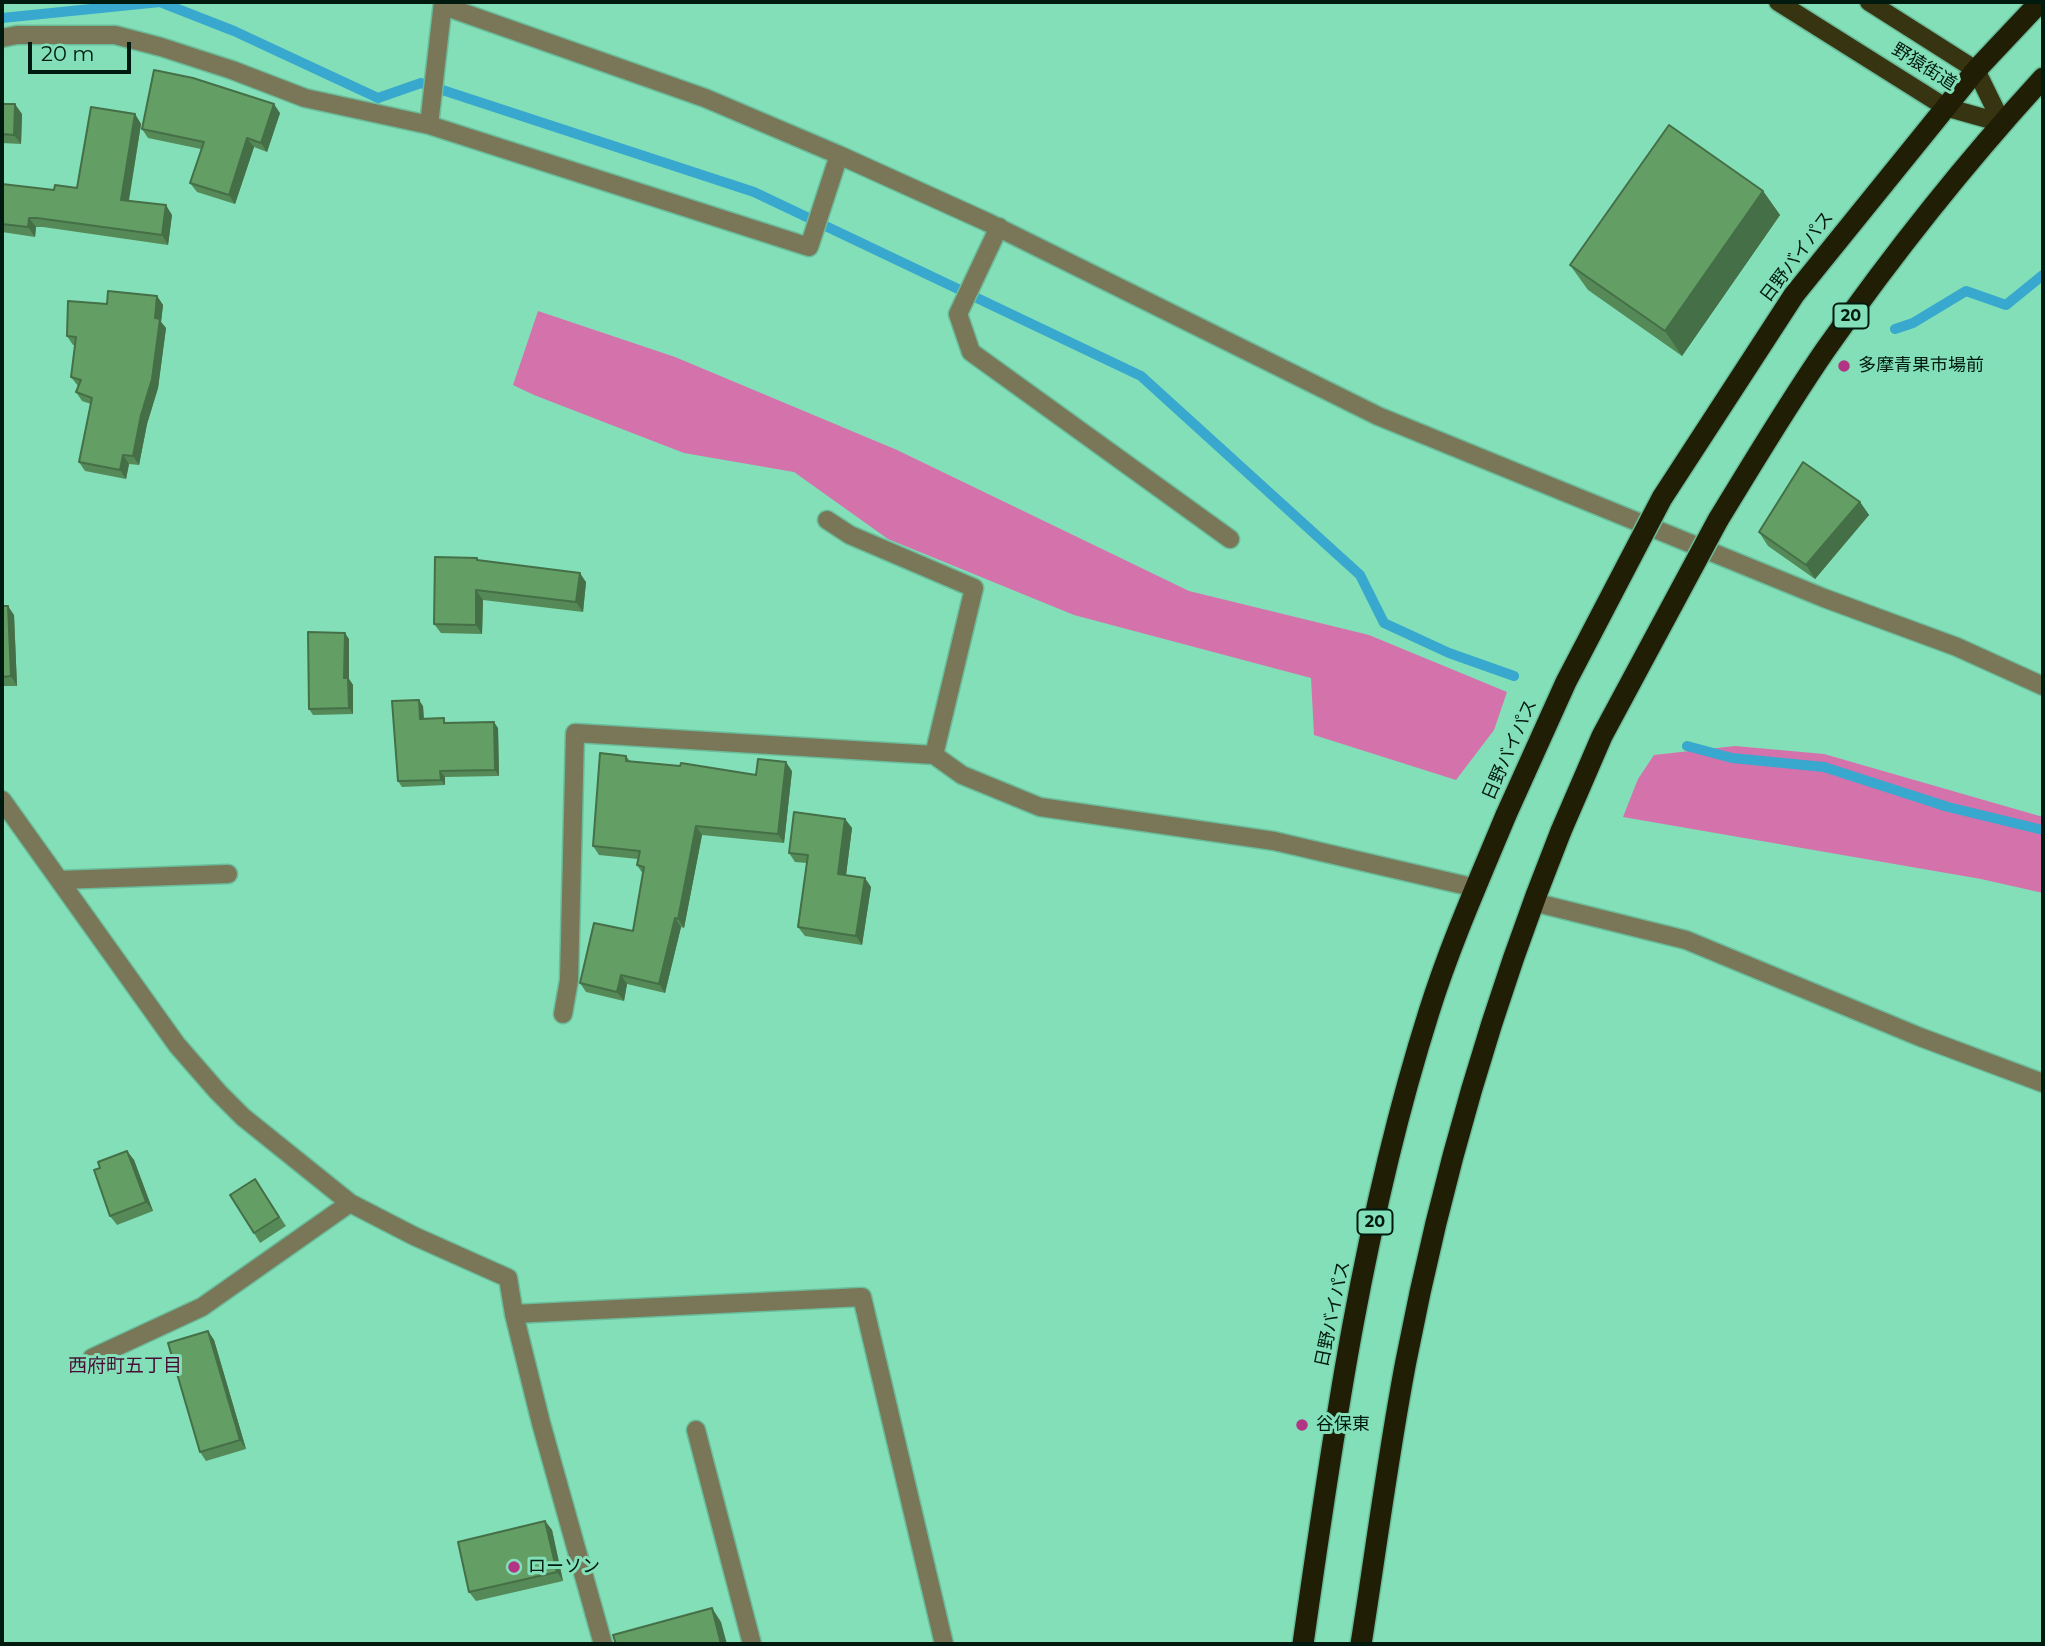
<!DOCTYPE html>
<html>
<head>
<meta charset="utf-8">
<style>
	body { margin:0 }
	#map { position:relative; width:2045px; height:1646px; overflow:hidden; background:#82dfb8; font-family:Montserrat,sans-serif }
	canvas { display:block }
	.frame { position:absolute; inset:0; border:4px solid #001a0f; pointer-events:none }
	.scale { position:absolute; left:28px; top:42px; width:103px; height:32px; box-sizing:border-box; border:4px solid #001a0f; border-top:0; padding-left:9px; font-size:21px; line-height:24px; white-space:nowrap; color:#001a0f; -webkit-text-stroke:5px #82dfb8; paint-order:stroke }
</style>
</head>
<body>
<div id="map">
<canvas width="2045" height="1646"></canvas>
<div class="frame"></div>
<div class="scale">20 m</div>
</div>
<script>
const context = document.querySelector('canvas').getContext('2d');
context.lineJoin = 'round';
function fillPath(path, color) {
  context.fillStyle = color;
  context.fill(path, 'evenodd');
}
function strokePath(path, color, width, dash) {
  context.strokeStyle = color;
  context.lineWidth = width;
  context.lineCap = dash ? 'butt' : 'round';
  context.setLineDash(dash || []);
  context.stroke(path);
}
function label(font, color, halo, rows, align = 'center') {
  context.font = font + ' Montserrat,"Noto Sans JP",sans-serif';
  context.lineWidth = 6;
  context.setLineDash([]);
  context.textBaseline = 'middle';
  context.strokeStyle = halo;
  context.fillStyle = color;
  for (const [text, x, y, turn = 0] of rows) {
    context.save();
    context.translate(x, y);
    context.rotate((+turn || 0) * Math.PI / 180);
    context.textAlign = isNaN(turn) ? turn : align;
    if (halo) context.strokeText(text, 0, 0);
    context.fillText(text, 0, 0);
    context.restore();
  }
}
fillPath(new Path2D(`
	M 538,311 L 675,357 L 897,450 L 1189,591 L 1369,635 L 1507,692 L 1494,730 L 1456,780 L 1314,735 L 1311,678 L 1074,615 L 888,539 L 794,472 L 684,453 L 534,395 L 513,385 Z
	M 1735,746 L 1824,754 L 2043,817 L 2043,893 L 1981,879 L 1623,817 L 1638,779 L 1654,755 Z`), '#d472ac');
strokePath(new Path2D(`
	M 2,18 L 160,2 L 234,31 L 378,98 L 421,83 L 754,192 L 1141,376 L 1360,575 L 1384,623 L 1449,653 L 1514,676
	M 1895,329 L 1913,323 L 1966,291 L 2006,305 L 2043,275
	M 1687,746 L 1732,758 L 1824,767 L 1948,807 L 2043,830`), '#38a8ce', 10);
const minor = new Path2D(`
	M 444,6 L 705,98 L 839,155
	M 2,38 L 17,35 L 115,35 L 161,47 L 232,70 L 305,98 L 429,125 L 809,247 L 839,155 L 987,222 L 1378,416 L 1824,598 L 1957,647 L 2043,686
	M 429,125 L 443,2
	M 999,227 L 958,314 L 971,352 L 1230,539
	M 827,520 L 850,535 L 974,588 L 934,755
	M 2,800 L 177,1045 L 218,1092 L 243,1117 L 350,1203 L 414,1236 L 508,1278 L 514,1314 L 541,1423 L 603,1644
	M 60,880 L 228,874
	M 1533,902 L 1686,940 L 1920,1037 L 2043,1083
	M 563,1014 L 569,980 L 575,733 L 934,755 L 962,775 L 1040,807 L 1274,841 L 1476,888
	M 514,1314 L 862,1297 L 944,1644
	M 92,1358 L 202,1307 L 350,1203
	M 696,1430 L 752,1644`);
const major = new Path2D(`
	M 1778,2 L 1945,107 L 2002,123
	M 1869,2 L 1976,70 L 2002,123`);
const highway = new Path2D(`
	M 1662,498 L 1794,295 L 1976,70 L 2040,2
	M 1718,520 C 1753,463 1788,404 1826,349 C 1893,254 1965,163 2043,78
	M 1303,1644 C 1333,1432 1364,1217 1429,1012 C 1450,945 1479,880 1506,815
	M 1361,1644 C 1376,1550 1388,1455 1406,1361 C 1441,1180 1492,1003 1561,831`);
strokePath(minor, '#6bbc9a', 21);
strokePath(major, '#6bbc9a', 21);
strokePath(highway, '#6bbc9a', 24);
strokePath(minor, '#797757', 18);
strokePath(major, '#373511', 18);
strokePath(highway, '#201e04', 21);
const highwayBridge = new Path2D(`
	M 1506,815 L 1566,682 L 1662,498
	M 1561,831 L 1602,736 L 1718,520`);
strokePath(highwayBridge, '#6bbc9a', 24, []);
strokePath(highwayBridge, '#201e04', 21);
fillPath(new Path2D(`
	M 2,104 L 22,114 L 21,144 L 2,143 Z
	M 280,113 L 267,152 L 254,147 L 235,204 L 197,192 L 190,183 L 201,149 L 148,138 L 142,129 Z
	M 135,114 L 141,124 L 129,201 L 172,215 L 168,245 L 43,227 L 36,227 L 35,237 L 2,232 L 2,184 L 54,190 L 77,188 Z
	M 1763,191 L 1780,215 L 1682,356 L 1588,290 L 1570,265 Z
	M 157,296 L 163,305 L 161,322 L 166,328 L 158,388 L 147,424 L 139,465 L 129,464 L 126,479 L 85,471 L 79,462 L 91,404 L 82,401 L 76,392 L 78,386 L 71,377 L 75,345 L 73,345 L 67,336 L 107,304 Z
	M 1860,502 L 1869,515 L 1815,579 L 1768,546 L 1759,532 Z
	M 479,560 L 586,582 L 583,612 L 483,600 L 482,634 L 441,633 L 434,624 Z
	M 2,606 L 14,615 L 17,686 L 2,686 Z
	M 349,639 L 349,679 L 353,685 L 353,714 L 313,715 L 309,709 Z
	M 423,706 L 424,719 L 447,723 L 498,728 L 499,776 L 445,777 L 445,785 L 402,787 L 398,781 Z
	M 626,756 L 630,761 L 756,775 L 792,771 L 784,843 L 702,835 L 684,928 L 681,927 L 665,993 L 627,984 L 624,1001 L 586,992 L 580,983 L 633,931 L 643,874 L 637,865 L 638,859 L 599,855 L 593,846 Z
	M 845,819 L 852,828 L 846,875 L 871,887 L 862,945 L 805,936 L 798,927 L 807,863 L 795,862 L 789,853 Z
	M 127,1151 L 134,1160 L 153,1211 L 117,1225 L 110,1216 L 100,1168 Z
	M 255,1179 L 286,1226 L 260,1243 L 254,1233 Z
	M 208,1331 L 214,1340 L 246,1449 L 206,1461 L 200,1452 Z
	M 545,1521 L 552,1530 L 563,1581 L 476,1601 L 469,1592 Z`), '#558957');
fillPath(new Path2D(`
	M 15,104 L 22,114 L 21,144 L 14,135 Z
	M 274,104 L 280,113 L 267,152 L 261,143 Z
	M 135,114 L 141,124 L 127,210 L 121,200 Z
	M 247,138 L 254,147 L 235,204 L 229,195 Z
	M 1763,191 L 1780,215 L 1682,356 L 1665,331 Z
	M 166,205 L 172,215 L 168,245 L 162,235 Z
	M 29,218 L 36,227 L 35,237 L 28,227 Z
	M 157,296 L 163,305 L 161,322 L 166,328 L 158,388 L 147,424 L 139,465 L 133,456 Z
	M 123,455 L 129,464 L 126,479 L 120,470 Z
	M 1860,502 L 1869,515 L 1815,579 L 1806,565 Z
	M 580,573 L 586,582 L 583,612 L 576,602 Z
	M 476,590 L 483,600 L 482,634 L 476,625 Z
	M 8,606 L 14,615 L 17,686 L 11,676 Z
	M 345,633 L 349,639 L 349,679 L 353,685 L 353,714 L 349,708 L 344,678 Z
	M 419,700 L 423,706 L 424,725 L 420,719 Z
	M 494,722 L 498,728 L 499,776 L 495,770 Z
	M 786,762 L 792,771 L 784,843 L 778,834 Z
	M 440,771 L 445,777 L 445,785 L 441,780 Z
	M 845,819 L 852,828 L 845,883 L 838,874 Z
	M 696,826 L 702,835 L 684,928 L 678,919 Z
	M 865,878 L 871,887 L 862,945 L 856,936 Z
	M 675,918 L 681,927 L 665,993 L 659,984 Z
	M 621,975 L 627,984 L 624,1001 L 617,992 Z
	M 127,1151 L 134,1160 L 153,1211 L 146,1202 Z
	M 208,1331 L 214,1340 L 246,1449 L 240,1440 Z
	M 545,1521 L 552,1530 L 563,1581 L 557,1572 Z
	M 712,1608 L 721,1622 L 727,1644 L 721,1644 Z`), '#456f47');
const building = new Path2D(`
	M 154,70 L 193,78 L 274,104 L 261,143 L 247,138 L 229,195 L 190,183 L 204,142 L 142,129 Z
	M 2,104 L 15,104 L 14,135 L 2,134 Z
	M 91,107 L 135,114 L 121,200 L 166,205 L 162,235 L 37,218 L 29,218 L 28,227 L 2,224 L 2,184 L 54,190 L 55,185 L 77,188 Z
	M 1669,125 L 1763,191 L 1665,331 L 1570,265 Z
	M 108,291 L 157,296 L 155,318 L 160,319 L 152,379 L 141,415 L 133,456 L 123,455 L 120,470 L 79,462 L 92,398 L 76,392 L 81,380 L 71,377 L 76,337 L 67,336 L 68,301 L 107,304 Z
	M 1803,462 L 1860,502 L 1806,565 L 1759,532 Z
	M 435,557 L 477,558 L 477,560 L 580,573 L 576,602 L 476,590 L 476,625 L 434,624 Z
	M 2,606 L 8,606 L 11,676 L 2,677 Z
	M 308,632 L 345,633 L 344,678 L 348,678 L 349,708 L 309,709 Z
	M 419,700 L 420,719 L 444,718 L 444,723 L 494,722 L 495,770 L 440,771 L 441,780 L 398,781 L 392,701 Z
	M 600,753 L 626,756 L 626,761 L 680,766 L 681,763 L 756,775 L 758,759 L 786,762 L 778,834 L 696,826 L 678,919 L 675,918 L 659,984 L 621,975 L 617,992 L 580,983 L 594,923 L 633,931 L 644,867 L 637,865 L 640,851 L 593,846 Z
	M 794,812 L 845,819 L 838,874 L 865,878 L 856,936 L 798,927 L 808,855 L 789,853 Z
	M 127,1151 L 146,1202 L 110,1216 L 94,1170 L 100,1168 L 98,1162 Z
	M 255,1179 L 279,1217 L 254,1233 L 230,1195 Z
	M 208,1331 L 240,1440 L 200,1452 L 168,1343 Z
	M 545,1521 L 557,1572 L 469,1592 L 458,1542 Z
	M 712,1608 L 721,1644 L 616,1644 L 613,1635 Z`);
fillPath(building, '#639f65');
strokePath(building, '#456f47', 2);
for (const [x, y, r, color] of [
	[1844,366,7,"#b13485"],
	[1302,1425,7,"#b13485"],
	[514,1567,7,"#b13485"]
]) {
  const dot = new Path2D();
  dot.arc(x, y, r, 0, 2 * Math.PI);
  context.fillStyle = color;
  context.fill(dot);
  strokePath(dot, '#82dfb8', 2.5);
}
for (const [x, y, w] of [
	[1851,316,35],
	[1375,1222,35]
]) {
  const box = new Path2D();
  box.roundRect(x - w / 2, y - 12.5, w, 25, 5);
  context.fillStyle = '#82dfb8';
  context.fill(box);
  strokePath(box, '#001a0f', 2);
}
label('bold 16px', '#001a0f', null, [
	["20",1851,316],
	["20",1375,1222]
]);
label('18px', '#001a0f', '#82dfb8', [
	["野猿街道",1924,67,32],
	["日野バイパス",1797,257,-53],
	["日野バイパス",1510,750,-66],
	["日野バイパス",1333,1314,-78]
]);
label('18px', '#001a0f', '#82dfb8', [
	["多摩青果市場前",1858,366],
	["谷保東",1316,1425],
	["ローソン",528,1567]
], 'left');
label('19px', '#490e35', '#82dfb8', [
	["西府町五丁目",125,1366]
]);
</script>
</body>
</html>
